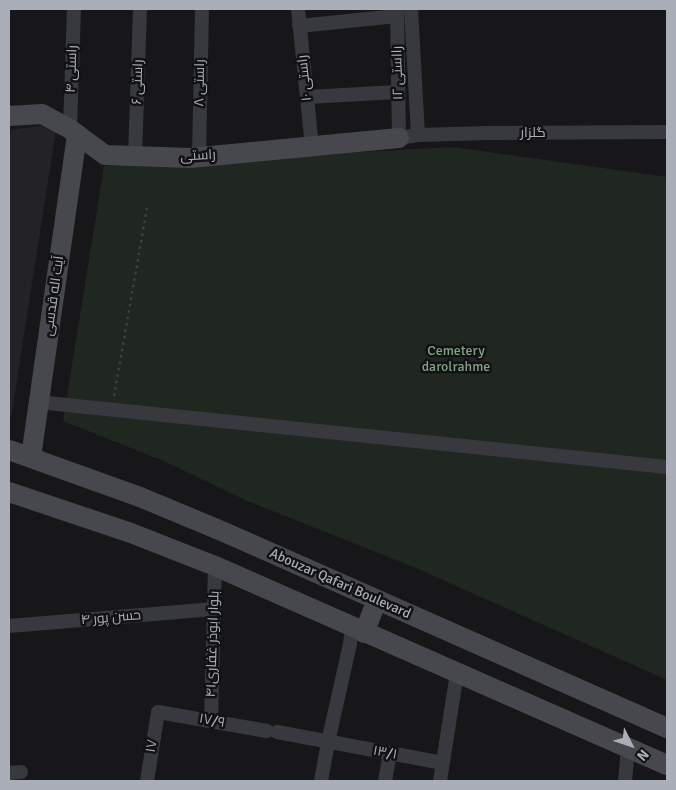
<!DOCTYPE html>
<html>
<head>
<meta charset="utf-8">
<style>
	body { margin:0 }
	#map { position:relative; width:676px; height:790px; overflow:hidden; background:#171719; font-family:Signika,sans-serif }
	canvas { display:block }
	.frame { position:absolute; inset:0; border:10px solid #a9aeb9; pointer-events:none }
	.north { position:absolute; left:606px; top:720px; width:50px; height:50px; -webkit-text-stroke:4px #121214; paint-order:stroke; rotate:131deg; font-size:14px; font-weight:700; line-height:20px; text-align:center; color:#a9aeb9 }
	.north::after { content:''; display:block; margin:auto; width:18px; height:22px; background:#a9aeb9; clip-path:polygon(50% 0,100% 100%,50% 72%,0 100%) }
</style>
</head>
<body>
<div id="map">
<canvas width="676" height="790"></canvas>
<div class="frame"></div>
<div class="north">N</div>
</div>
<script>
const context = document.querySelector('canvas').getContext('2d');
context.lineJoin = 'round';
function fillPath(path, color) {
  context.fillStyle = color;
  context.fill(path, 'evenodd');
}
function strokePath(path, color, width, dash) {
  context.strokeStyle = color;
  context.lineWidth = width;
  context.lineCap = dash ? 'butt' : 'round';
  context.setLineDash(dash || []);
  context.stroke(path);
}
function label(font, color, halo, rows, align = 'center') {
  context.font = font + ' Signika,Cairo,sans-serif';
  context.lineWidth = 5;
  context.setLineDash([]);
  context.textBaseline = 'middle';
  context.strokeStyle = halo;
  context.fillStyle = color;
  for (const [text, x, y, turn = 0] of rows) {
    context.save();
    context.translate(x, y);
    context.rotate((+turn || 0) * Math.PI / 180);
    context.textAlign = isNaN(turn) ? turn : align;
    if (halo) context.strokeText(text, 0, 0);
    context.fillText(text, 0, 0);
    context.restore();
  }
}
fillPath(new Path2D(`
	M 41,126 L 56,130 L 11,418 L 9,417 L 9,130 Z`), '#232326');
fillPath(new Path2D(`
	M 453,147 L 667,177 L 667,680 L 416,568 L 245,500 L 166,462 L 63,421 L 104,166 Z`), '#1f2720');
strokePath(new Path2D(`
	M 114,396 L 147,208`), '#3e4045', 2.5, [2.5, 4]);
strokePath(new Path2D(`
	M 298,9 L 312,147
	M 397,9 L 399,138 L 418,135 L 488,133 L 667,132
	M 411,9 L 418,135
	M 299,26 L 397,16
	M 307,97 L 398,92
	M 70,129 L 74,9
	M 135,156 L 140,9
	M 199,158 L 202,9
	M 38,402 L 667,467
	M 9,626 L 214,609
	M 211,721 L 215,566
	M 277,732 L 443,763
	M 9,773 L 21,772
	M 147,781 L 158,712 L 267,731
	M 321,781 L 328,742 L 350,644 L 352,627
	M 385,781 L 390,753
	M 440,781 L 457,673
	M 625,781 L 628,748`), '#38393e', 14);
strokePath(new Path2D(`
	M 9,116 L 42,114 L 70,129 L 105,155 L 190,158 L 399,138
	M 9,450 L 140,497 L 224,532 L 667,728
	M 31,457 L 77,135
	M 9,492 L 131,533 L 215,566 L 667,765
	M 364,633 L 377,600`), '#46484e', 20);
label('14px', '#a9aeb9', '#121214', [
	["راستی ۴",72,69,-88],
	["۱۲ رااستی",398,73,-91],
	["راستی ۱۰",305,78,-96],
	["راستی ۶",138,82,-88],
	["راستی ۸",200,83,-89],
	["گلزار",533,133],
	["راستی",198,156,-3],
	["آیت اله قدسی",54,296,-82],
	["Abouzar Qafari Boulevard",340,584,24],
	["۴ حسن پور",111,618,-5],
	["بلوار ابوذر غفاری۴۱",213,644,-88],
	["۱۷/۹",212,721,10],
	["۱۷",152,746,-81],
	["۱۳/۱",385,753,10]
]);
label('14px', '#81a382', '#121214', [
	["Cemetery",456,351],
	["darolrahme",456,367]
]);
</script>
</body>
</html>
